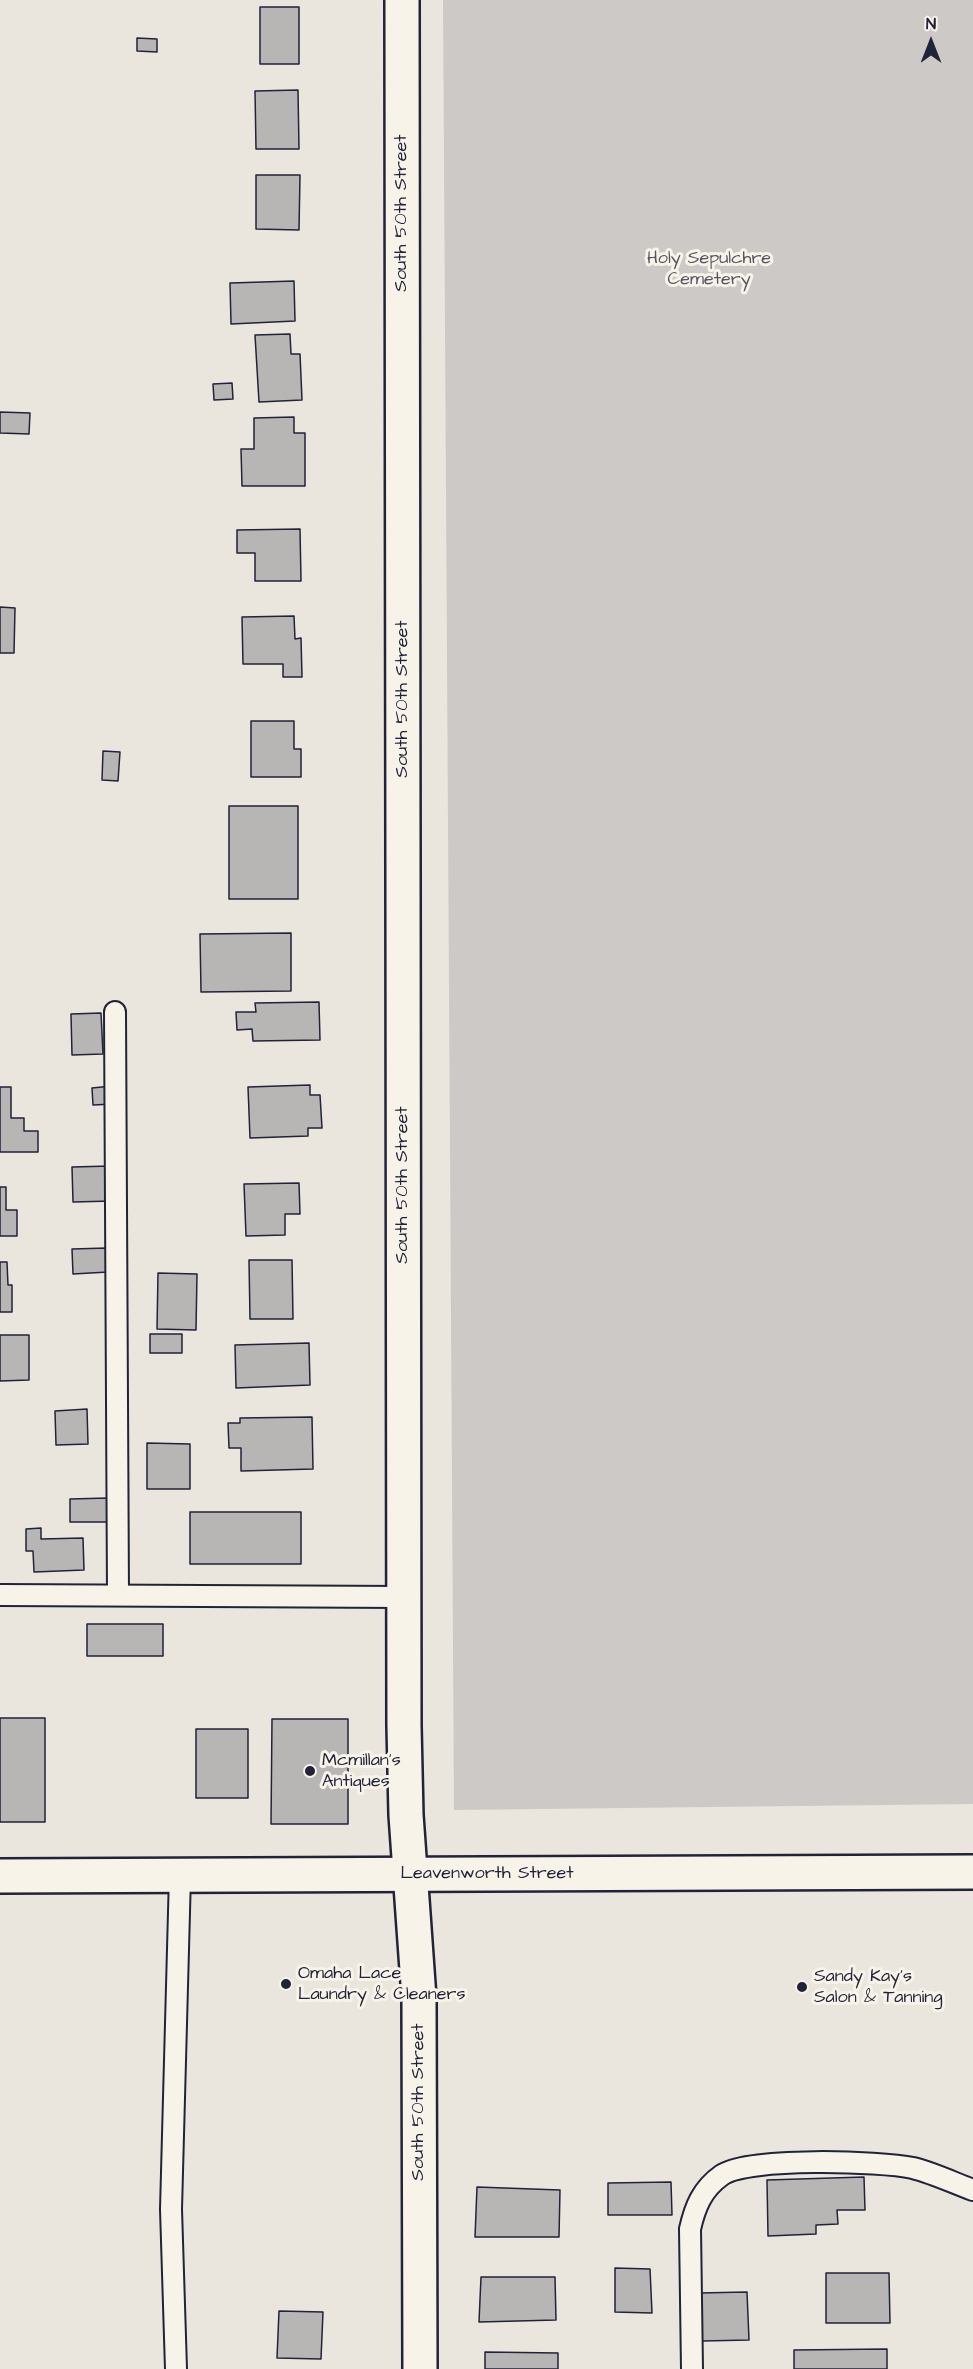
<!DOCTYPE html>
<html>
<head>
<meta charset="utf-8">
<style>
	body { margin:0 }
	#map { position:relative; width:973px; height:2369px; overflow:hidden; background:#eae6de; font-family:"Architects Daughter",sans-serif }
	canvas { display:block }
	.north { position:absolute; left:901px; top:12px; width:60px; height:60px; -webkit-text-stroke:4px #f7f3e8; paint-order:stroke; rotate:0deg; font-size:16px; font-weight:700; line-height:24px; text-align:center; color:#22223b }
	.north::after { content:''; display:block; margin:auto; width:21px; height:27px; background:#22223b; clip-path:polygon(50% 0,100% 100%,50% 72%,0 100%) }
</style>
</head>
<body>
<div id="map">
<canvas width="973" height="2369"></canvas>
<div class="north">N</div>
</div>
<script>
const context = document.querySelector('canvas').getContext('2d');
context.lineJoin = 'round';
function fillPath(path, color) {
  context.fillStyle = color;
  context.fill(path, 'evenodd');
}
function strokePath(path, color, width, dash) {
  context.strokeStyle = color;
  context.lineWidth = width;
  context.lineCap = dash ? 'butt' : 'round';
  context.setLineDash(dash || []);
  context.stroke(path);
}
function label(font, color, halo, rows, align = 'center') {
  context.font = font + ' "Architects Daughter",sans-serif';
  context.lineWidth = 6;
  context.setLineDash([]);
  context.textBaseline = 'middle';
  context.strokeStyle = halo;
  context.fillStyle = color;
  for (const [text, x, y, turn = 0] of rows) {
    context.save();
    context.translate(x, y);
    context.rotate((+turn || 0) * Math.PI / 180);
    context.textAlign = isNaN(turn) ? turn : align;
    if (halo) context.strokeText(text, 0, 0);
    context.fillText(text, 0, 0);
    context.restore();
  }
}
fillPath(new Path2D(`
	M 443,0 L 973,0 L 973,1804 L 454,1810 Z`), '#cdc9c6');
const building = new Path2D(`
	M 260,7 L 299,7 L 299,64 L 260,64 Z
	M 137,38 L 157,39 L 157,52 L 137,51 Z
	M 298,90 L 299,149 L 256,149 L 255,91 Z
	M 256,175 L 300,175 L 299,230 L 256,229 Z
	M 294,281 L 295,321 L 231,324 L 230,283 Z
	M 290,334 L 291,354 L 300,354 L 302,400 L 259,402 L 255,335 Z
	M 232,383 L 233,399 L 214,400 L 213,384 Z
	M 0,412 L 30,413 L 29,434 L 0,433 Z
	M 294,417 L 294,433 L 305,433 L 305,486 L 242,486 L 241,449 L 254,449 L 254,418 Z
	M 300,529 L 301,581 L 255,581 L 255,553 L 237,553 L 237,530 Z
	M 0,607 L 15,608 L 14,653 L 0,653 Z
	M 294,616 L 295,639 L 301,638 L 302,677 L 283,677 L 283,664 L 243,664 L 242,617 Z
	M 251,721 L 294,721 L 294,749 L 301,749 L 301,777 L 251,777 Z
	M 103,751 L 120,752 L 118,781 L 102,780 Z
	M 229,806 L 298,806 L 298,899 L 229,899 Z
	M 291,933 L 291,991 L 201,992 L 200,934 Z
	M 319,1002 L 320,1040 L 253,1041 L 252,1029 L 237,1030 L 236,1012 L 256,1012 L 255,1003 Z
	M 101,1013 L 103,1054 L 72,1055 L 71,1014 Z
	M 310,1085 L 310,1095 L 320,1095 L 322,1128 L 308,1128 L 308,1136 L 250,1138 L 248,1087 Z
	M 112,1086 L 113,1104 L 93,1105 L 92,1088 Z
	M 0,1087 L 11,1087 L 11,1118 L 24,1118 L 24,1131 L 38,1131 L 38,1152 L 0,1152 Z
	M 111,1166 L 112,1201 L 73,1202 L 72,1167 Z
	M 299,1183 L 300,1214 L 285,1214 L 285,1235 L 246,1236 L 244,1184 Z
	M 0,1187 L 6,1187 L 6,1210 L 17,1210 L 17,1236 L 0,1236 Z
	M 107,1248 L 108,1272 L 73,1274 L 72,1249 Z
	M 249,1260 L 292,1260 L 293,1319 L 250,1319 Z
	M 0,1262 L 7,1262 L 8,1285 L 12,1285 L 12,1312 L 0,1312 Z
	M 158,1273 L 197,1274 L 196,1330 L 157,1329 Z
	M 150,1334 L 182,1334 L 182,1353 L 150,1353 Z
	M 0,1335 L 29,1335 L 29,1380 L 0,1381 Z
	M 309,1343 L 310,1385 L 236,1388 L 235,1345 Z
	M 87,1409 L 88,1444 L 56,1445 L 55,1411 Z
	M 312,1417 L 313,1469 L 241,1471 L 241,1448 L 229,1448 L 228,1423 L 240,1423 L 240,1418 Z
	M 147,1443 L 190,1444 L 190,1489 L 147,1489 Z
	M 108,1498 L 109,1522 L 70,1522 L 70,1499 Z
	M 190,1512 L 301,1512 L 301,1564 L 190,1564 Z
	M 41,1528 L 41,1539 L 83,1538 L 84,1570 L 34,1572 L 33,1551 L 26,1551 L 26,1529 Z
	M 87,1624 L 163,1624 L 163,1656 L 87,1656 Z
	M 0,1718 L 45,1718 L 45,1822 L 0,1822 Z
	M 272,1719 L 348,1719 L 348,1824 L 271,1824 Z
	M 196,1729 L 248,1729 L 248,1798 L 196,1798 Z
	M 864,2177 L 865,2210 L 837,2210 L 838,2224 L 816,2225 L 816,2234 L 768,2236 L 767,2180 Z
	M 671,2182 L 672,2215 L 608,2215 L 608,2183 Z
	M 477,2187 L 560,2190 L 559,2237 L 475,2237 Z
	M 615,2268 L 650,2269 L 652,2313 L 615,2312 Z
	M 826,2273 L 889,2273 L 890,2323 L 826,2323 Z
	M 481,2277 L 555,2277 L 556,2320 L 479,2322 Z
	M 747,2292 L 749,2340 L 702,2341 L 699,2293 Z
	M 279,2311 L 323,2312 L 321,2359 L 277,2358 Z
	M 887,2349 L 887,2369 L 794,2369 L 794,2350 Z
	M 485,2352 L 558,2353 L 558,2369 L 485,2369 Z`);
fillPath(building, '#b8b6b5');
strokePath(building, '#22223b', 1.5);
const service = new Path2D(`
	M 115,1012 L 118,1595
	M 0,1595 L 404,1597
	M 176,2369 L 171,2209 L 180,1875
	M 692,2369 L 690,2229 C 695,2207 702,2189 722,2175 C 748,2157 880,2161 913,2168 C 933,2173 954,2183 973,2190`);
const secondary = new Path2D(`
	M 402,0 L 404,1726 L 406,1815 L 419,1998 L 420,2369`);
const primary = new Path2D(`
	M 0,1876 L 973,1872`);
strokePath(service, '#22223b', 24);
strokePath(secondary, '#22223b', 38);
strokePath(primary, '#22223b', 38);
strokePath(service, '#f7f3e8', 20);
strokePath(secondary, '#f7f3e8', 33);
strokePath(primary, '#f7f3e8', 33);
for (const [x, y, r, color] of [
	[310,1771,6,"#22223b"],
	[286,1984,6,"#22223b"],
	[802,1987,6,"#22223b"]
]) {
  const dot = new Path2D();
  dot.arc(x, y, r, 0, 2 * Math.PI);
  context.fillStyle = color;
  context.fill(dot);
  strokePath(dot, '#f7f3e8', 2);
}
label('18px', '#22223b', '#f7f3e8', [
	["South 50th Street",402,213,-90],
	["South 50th Street",403,699,-90],
	["South 50th Street",403,1185,-90],
	["Leavenworth Street",487,1874],
	["South 50th Street",419,2102,-90]
]);
label('18px', '#555465', '#f7f3e8', [
	["Holy Sepulchre",709,259],
	["Cemetery",709,280]
]);
label('18px', '#22223b', '#f7f3e8', [
	["Mcmillan's",322,1761],
	["Antiques",322,1782],
	["Omaha Lace",298,1974],
	["Laundry & Cleaners",298,1995],
	["Sandy Kay's",814,1977],
	["Salon & Tanning",814,1998]
], 'left');
</script>
</body>
</html>
